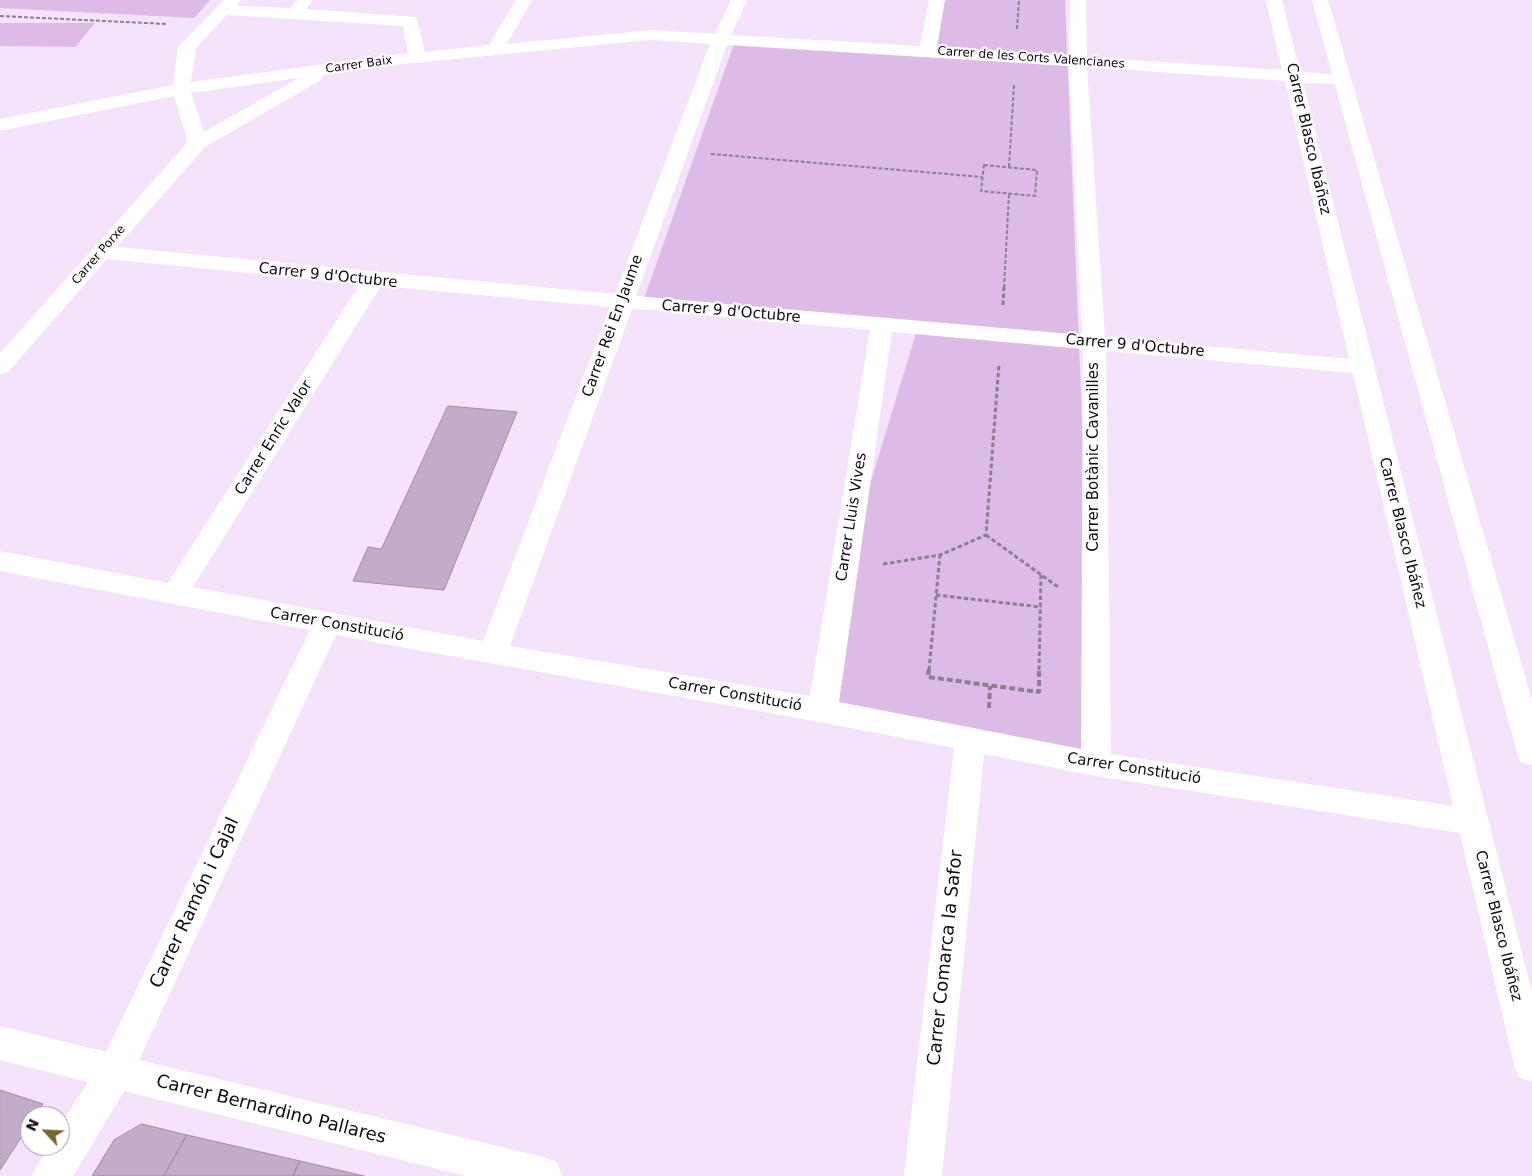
<!DOCTYPE html>
<html>
<head>
<meta charset="utf-8">
<style>
	body { margin:0 }
	#map { position:relative; width:1532px; height:1176px; overflow:hidden; background:#f5e2fb; font-family:"DejaVu Sans",sans-serif }
	canvas { display:block }
	.north { position:absolute; left:20px; top:1106px; width:50px; height:50px; box-sizing:border-box; background:#fff; border:1px solid #a09da1; border-radius:50%; rotate:295deg; font-size:14px; font-weight:700; line-height:20px; text-align:center; color:#110913 }
	.north::after { content:''; display:block; margin:auto; width:18px; height:22px; background:#796534; clip-path:polygon(50% 0,100% 100%,50% 72%,0 100%) }
</style>
</head>
<body>
<div id="map">
<canvas width="1532" height="1176"></canvas>
<div class="north">N</div>
</div>
<script>
const context = document.querySelector('canvas').getContext('2d');
context.lineJoin = 'round';
function fillPath(path, color) {
  context.fillStyle = color;
  context.fill(path, 'evenodd');
}
function strokePath(path, color, width, dash) {
  context.strokeStyle = color;
  context.lineWidth = width;
  context.lineCap = dash ? 'butt' : 'round';
  context.setLineDash(dash || []);
  context.stroke(path);
}
function label(font, color, halo, rows, align = 'center') {
  context.font = font + ' "DejaVu Sans",sans-serif';
  context.lineWidth = 4.5;
  context.setLineDash([]);
  context.textBaseline = 'middle';
  context.strokeStyle = halo;
  context.fillStyle = color;
  for (const [text, x, y, turn = 0] of rows) {
    context.save();
    context.translate(x, y);
    context.rotate((+turn || 0) * Math.PI / 180);
    context.textAlign = isNaN(turn) ? turn : align;
    if (halo) context.strokeText(text, 0, 0);
    context.fillText(text, 0, 0);
    context.restore();
  }
}
fillPath(new Path2D(`
	M 0,0 L 210,0 L 194,18 L 0,8 Z
	M 937,0 L 1065,0 L 1096,764 L 823,710 L 844,570 L 916,333 L 640,310 L 735,41 L 928,51 Z
	M 0,23 L 95,23 L 75,47 L 0,46 Z`), '#dcbce6');
const building = new Path2D(`
	M 448,406 L 517,412 L 444,590 L 353,581 L 368,547 L 381,549 Z
	M 0,1090 L 43,1104 L 35,1116 L 30,1116 L 30,1124 L 0,1170 Z
	M 142,1124 L 187,1135 L 164,1176 L 92,1176 L 114,1140 Z
	M 187,1135 L 300,1161 L 293,1176 L 164,1176 Z
	M 300,1161 L 364,1176 L 293,1176 Z`);
fillPath(building, '#c3abca');
strokePath(building, '#a28ca9', 1);
strokePath(new Path2D(`
	M 0,16 L 167,24
	M 1017,29 L 1019,0
	M 711,154 L 982,177
	M 984,165 L 1037,170 L 1035,196 L 981,191 Z
	M 1009,167 L 1014,85
	M 1004,288 L 1009,194`), '#8d7f91', 2, [4, 2]);
strokePath(new Path2D(`
	M 1003,305 L 1004,287
	M 986,535 L 1058,587
	M 883,564 L 940,555 L 986,535 L 999,364
	M 936,595 L 1041,607
	M 929,670 L 940,555
	M 1039,670 L 1041,575`), '#8d7f91', 3, [4.5, 2.5]);
strokePath(new Path2D(`
	M 929,669 L 928,677 L 1039,692 L 1039,669
	M 989,708 L 990,686`), '#8d7f91', 4, [6, 3]);
fillPath(new Path2D(`
	M 224,0 L 241,0 L 237,6 L 290,8 L 296,0 L 313,0 L 306,9 L 416,17 L 425,52 L 489,45 L 516,0 L 532,0 L 507,44 L 651,30 L 715,34 L 731,0 L 747,0 L 731,35 L 920,46 L 929,0 L 945,0 L 937,47 L 1069,55 L 1070,0 L 1086,0 L 1087,57 L 1282,70 L 1266,0 L 1282,0 L 1300,72 L 1342,75 L 1348,76 L 1351,80 L 1348,84 L 1303,83 L 1532,993 L 1532,1082 L 1519,1077 L 1514,1065 L 1460,833 L 1096,776 L 984,754 L 942,1176 L 904,1176 L 954,748 C 749,707 542,674 336,635 L 139,1060 L 543,1157 L 557,1162 L 562,1176 L 466,1176 L 124,1091 L 73,1176 L 32,1176 L 48,1146 L 60,1146 L 60,1126 L 88,1082 L 0,1060 L 0,1026 L 106,1052 L 310,630 L 0,571 L 0,551 L 168,583 L 360,284 L 107,259 L 8,372 L 0,374 L 0,353 L 188,142 L 174,96 L 0,131 L 0,119 L 173,85 L 178,47 ZM 227,15 L 403,26 L 408,53 L 191,82 L 196,48 ZM 651,40 L 710,44 L 615,294 L 117,247 L 205,147 L 321,80 L 323,75 L 382,66 ZM 727,45 L 1069,66 L 1082,335 L 636,296 ZM 1087,67 L 1285,81 L 1349,359 L 1105,337 ZM 299,78 L 204,132 L 191,93 ZM 381,286 L 610,307 L 483,641 L 193,587 ZM 632,309 L 870,330 L 810,696 L 510,646 ZM 892,332 L 1083,349 L 1081,749 L 839,702 ZM 1106,351 L 1353,373 L 1453,806 L 1111,754 Z`), '#fff');
fillPath(new Path2D(`
	M 1312,0 L 1328,0 L 1532,700 L 1532,765 L 1521,762 L 1517,753 Z`), '#fff');
label('12px', '#110913', '#fff', [
	["Carrer de les Corts Valencianes",1031,58,4],
	["Carrer Baix",359,65,-8],
	["Carrer Porxe",99,255,-49]
]);
label('15px', '#110913', '#fff', [
	["Carrer Blasco Ibáñez",1308,139,77],
	["Carrer 9 d'Octubre",328,276,6],
	["Carrer 9 d'Octubre",731,312,5],
	["Carrer Rei En Jaume",613,326,-70],
	["Carrer 9 d'Octubre",1135,346,5],
	["Carrer Enric Valor",274,438,-58],
	["Carrer Botànic Cavanilles",1094,457,-90],
	["Carrer Lluis Vives",852,517,-81],
	["Carrer Blasco Ibáñez",1402,533,76],
	["Carrer Constitució",337,625,10],
	["Carrer Constitució",735,695,10],
	["Carrer Constitució",1134,769,9],
	["Carrer Blasco Ibáñez",1498,926,76]
]);
label('18px', '#110913', '#fff', [
	["Carrer Ramón i Cajal",195,903,-65],
	["Carrer Comarca la Safor",946,958,-84],
	["Carrer Bernardino Pallares",271,1110,14]
]);
</script>
</body>
</html>
